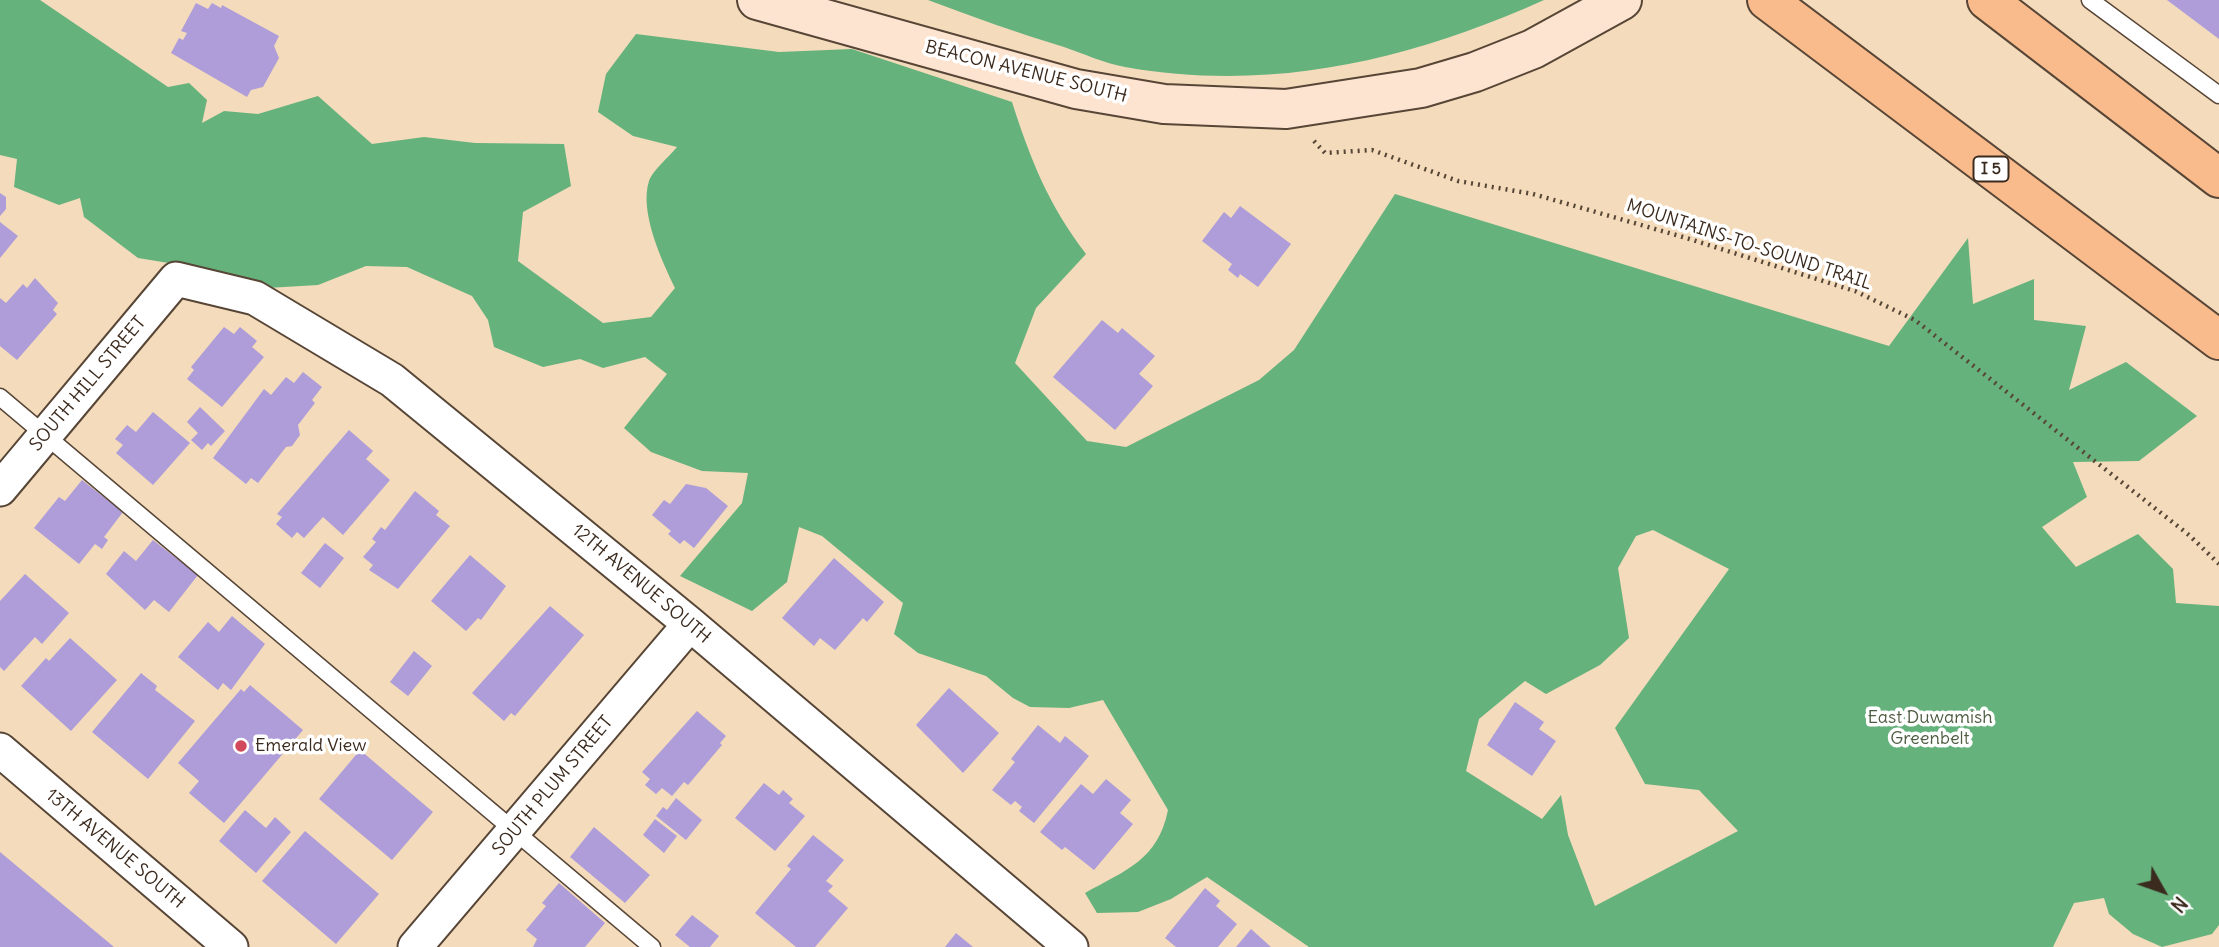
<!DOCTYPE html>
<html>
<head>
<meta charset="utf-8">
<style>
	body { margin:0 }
	#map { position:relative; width:2219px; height:947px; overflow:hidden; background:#f3dbbc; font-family:Delius,sans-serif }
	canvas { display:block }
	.north { position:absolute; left:2128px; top:856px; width:70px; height:70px; -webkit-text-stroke:5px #fff; paint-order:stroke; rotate:130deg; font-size:19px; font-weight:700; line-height:28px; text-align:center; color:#3b2a1e }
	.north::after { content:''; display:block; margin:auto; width:24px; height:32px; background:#3b2a1e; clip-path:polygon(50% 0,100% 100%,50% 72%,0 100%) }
</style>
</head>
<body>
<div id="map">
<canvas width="2219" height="947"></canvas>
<div class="north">N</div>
</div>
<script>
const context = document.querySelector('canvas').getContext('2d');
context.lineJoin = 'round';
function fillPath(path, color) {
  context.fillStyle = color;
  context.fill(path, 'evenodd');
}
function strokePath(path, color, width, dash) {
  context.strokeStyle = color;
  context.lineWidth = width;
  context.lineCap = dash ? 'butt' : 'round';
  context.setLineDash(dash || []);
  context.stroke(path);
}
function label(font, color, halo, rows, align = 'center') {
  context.font = font + ' Delius,sans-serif';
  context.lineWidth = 7;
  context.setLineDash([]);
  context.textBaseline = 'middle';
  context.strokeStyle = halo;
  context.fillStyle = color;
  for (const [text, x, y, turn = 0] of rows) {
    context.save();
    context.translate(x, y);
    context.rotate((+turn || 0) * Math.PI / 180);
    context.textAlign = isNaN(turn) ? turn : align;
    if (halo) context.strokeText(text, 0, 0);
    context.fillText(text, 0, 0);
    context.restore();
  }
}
fillPath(new Path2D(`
	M 0,0 L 40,0 L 168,87 L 189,83 L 207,100 L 202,123 L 224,111 L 258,114 L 318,96 L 372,144 L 424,137 L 475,143 L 564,144 L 571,186 L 523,212 L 518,261 L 603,323 L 651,317 L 675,288 C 662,261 639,212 649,181 C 653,170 670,156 677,147 L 633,136 L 598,112 L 606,74 L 636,34 L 779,52 L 852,49 L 1012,102 C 1031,161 1048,204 1086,254 L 1036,308 L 1015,363 L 1087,441 L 1126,447 L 1259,380 L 1294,350 L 1395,194 L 1889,346 L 1968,238 L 1973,304 L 2034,279 L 2034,320 L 2086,326 L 2069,390 L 2126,362 L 2197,416 L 2139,461 L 2073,462 L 2087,497 L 2042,527 L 2076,567 L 2138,534 L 2173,569 L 2176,603 L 2219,606 L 2219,925 L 2212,934 L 2162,947 L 2133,934 L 2109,914 L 2104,898 L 2074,903 L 2053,947 L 1309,947 L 1207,877 L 1171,899 L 1138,912 L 1097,913 L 1085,893 C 1126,870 1158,860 1168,810 L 1103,700 L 1069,708 L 1030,707 L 1013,698 L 986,676 L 918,653 L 894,634 L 903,603 L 822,536 L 799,527 L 787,582 L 752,611 L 680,576 L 742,503 L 748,473 L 702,471 L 651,452 L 624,428 L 667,374 L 645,357 L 603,368 L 580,359 L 543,367 L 494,347 L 488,320 L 472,296 L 407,267 L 366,266 L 318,285 L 250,289 L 181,265 L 138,258 L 84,217 L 80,198 L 59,205 L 14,187 L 17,159 L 0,155 ZM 1653,530 L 1729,569 L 1615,728 L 1645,784 L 1699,790 L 1738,831 L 1595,906 L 1568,835 L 1561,795 L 1542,819 L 1466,771 L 1479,719 L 1525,681 L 1546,694 L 1600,665 L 1629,638 L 1618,568 L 1636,536 Z
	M 928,0 L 1544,0 C 1410,60 1272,93 1125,67 C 1104,63 1084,54 1064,47 C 1018,33 973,17 928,0 Z`), '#65b27c');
fillPath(new Path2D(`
	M 2167,0 L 2219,0 L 2219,39 Z
	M 196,3 L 208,9 L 212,3 L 221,8 L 222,5 L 279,36 L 274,46 L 279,58 L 263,87 L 251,90 L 247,97 L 171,53 L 179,38 L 183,40 L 187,33 L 181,31 Z
	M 0,193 L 6,197 L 6,209 L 0,216 Z
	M 1240,206 L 1291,244 L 1258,287 L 1240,274 L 1238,278 L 1228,270 L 1232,264 L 1202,241 L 1224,212 L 1231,218 Z
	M 0,222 L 18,236 L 0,258 Z
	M 35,278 L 58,303 L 53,310 L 57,314 L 17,360 L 0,346 L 0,298 L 6,303 L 23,284 L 27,288 Z
	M 1102,320 L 1118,333 L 1122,328 L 1155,356 L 1139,374 L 1153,386 L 1115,430 L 1053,377 Z
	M 224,327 L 234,334 L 240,327 L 257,341 L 252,347 L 264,357 L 222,407 L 187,379 L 194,370 L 191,367 Z
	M 303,372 L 322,387 L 312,400 L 315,403 L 298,425 L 300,435 L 292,446 L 286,447 L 258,483 L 251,478 L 246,484 L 213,458 L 264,389 L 271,395 L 286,377 L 294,383 Z
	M 200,407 L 225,431 L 211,446 L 208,443 L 202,450 L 191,440 L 198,433 L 187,422 Z
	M 153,412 L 190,443 L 153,485 L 116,453 L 123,445 L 115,439 L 127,425 L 136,432 Z
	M 349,430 L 373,451 L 366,459 L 390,480 L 343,535 L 323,517 L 304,538 L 297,532 L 292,538 L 276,524 L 282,517 L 277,514 Z
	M 82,480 L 123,512 L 104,537 L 108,540 L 102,549 L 95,544 L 79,564 L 34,528 L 59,497 L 65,501 Z
	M 686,484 L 706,488 L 728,506 L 694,548 L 684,540 L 680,544 L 668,534 L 671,531 L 652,515 L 664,500 L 670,504 Z
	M 415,491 L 439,511 L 436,515 L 450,526 L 398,589 L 369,570 L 373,565 L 363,557 L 376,542 L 372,539 L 381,527 L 385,530 Z
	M 153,540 L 198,575 L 169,612 L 154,600 L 145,610 L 106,574 L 124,551 L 136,561 Z
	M 325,543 L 344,558 L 320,588 L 301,573 Z
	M 470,555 L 506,586 L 481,620 L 478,618 L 466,631 L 431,601 Z
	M 834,558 L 884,602 L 867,622 L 863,618 L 835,650 L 820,638 L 814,646 L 782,618 Z
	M 25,574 L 69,613 L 42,644 L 35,637 L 4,671 L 0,667 L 0,601 Z
	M 550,606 L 584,635 L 515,716 L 511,713 L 504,721 L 472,693 Z
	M 232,616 L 265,644 L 231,690 L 223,683 L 218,690 L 178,657 L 208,622 L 219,632 Z
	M 70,638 L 117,680 L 71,731 L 21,686 L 46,658 L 49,661 Z
	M 414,651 L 432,666 L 408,696 L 390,682 Z
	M 141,673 L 157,686 L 155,690 L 195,721 L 148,779 L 92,732 Z
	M 250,685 L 303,730 L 224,823 L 189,793 L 199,781 L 178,763 L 241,689 L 244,692 Z
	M 949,688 L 999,733 L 963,773 L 916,725 Z
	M 1515,702 L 1544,722 L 1539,729 L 1556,741 L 1532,776 L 1487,745 Z
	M 697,711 L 726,736 L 720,743 L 722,745 L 688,785 L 684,782 L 672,796 L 662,788 L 656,794 L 645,785 L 650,779 L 642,772 Z
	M 1038,725 L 1060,743 L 1065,736 L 1089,756 L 1034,823 L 1019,811 L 1022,807 L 1015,801 L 1011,805 L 992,790 L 1015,762 L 1011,759 Z
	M 360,750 L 433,812 L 392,860 L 319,799 Z
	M 1106,779 L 1131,800 L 1120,813 L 1133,824 L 1094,870 L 1065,847 L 1062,850 L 1040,832 L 1081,784 L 1093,794 Z
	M 764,783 L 779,795 L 783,790 L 793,799 L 789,803 L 805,816 L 775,851 L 735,818 Z
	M 676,798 L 702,820 L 686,840 L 656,816 L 663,807 L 667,810 Z
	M 245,810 L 266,828 L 275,817 L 291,832 L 256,873 L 219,841 Z
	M 655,819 L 677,836 L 664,853 L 643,835 Z
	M 594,827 L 650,875 L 625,903 L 570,857 Z
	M 305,831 L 379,894 L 336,944 L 262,881 Z
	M 813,835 L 844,860 L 826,881 L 833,886 L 828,891 L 848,908 L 815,947 L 796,947 L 755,913 L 791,869 L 787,866 Z
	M 0,852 L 114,947 L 0,947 Z
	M 559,883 L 605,923 L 585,947 L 533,947 L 537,939 L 526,930 L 546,906 L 542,903 Z
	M 1205,888 L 1220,901 L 1216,906 L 1237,924 L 1218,947 L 1176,947 L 1165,938 Z
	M 692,915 L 719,936 L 710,947 L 690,947 L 675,935 Z
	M 1251,929 L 1271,947 L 1236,947 Z
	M 956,933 L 973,947 L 945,947 Z`), '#ae9dd8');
const lane = new Path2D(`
	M 2090,0 L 2219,95
	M 0,397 L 652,947`);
const street = new Path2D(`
	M 0,489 L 176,279 L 255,298 L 392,380 L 690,624 L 1071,947
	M 0,750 L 231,947
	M 415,947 L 690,624`);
const secondary = new Path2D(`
	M 757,0 L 1076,89 L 1164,104 L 1286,109 L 1421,88 L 1475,72 L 1533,49 L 1622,0`);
const highway = new Path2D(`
	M 1767,0 L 2219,340
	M 1987,0 L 2219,178`);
strokePath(lane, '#574536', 19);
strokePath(street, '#574536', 37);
strokePath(secondary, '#574536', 42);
strokePath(highway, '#574536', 42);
strokePath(new Path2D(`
	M 1314,141 L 1325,153 L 1372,150 L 1458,181 L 1533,194 L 1683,237 L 1855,291 L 1915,320 L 2189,535 L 2219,564`), '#574536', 4.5, [2, 5]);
strokePath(lane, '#fff', 16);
strokePath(street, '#fff', 33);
strokePath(secondary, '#fde4d1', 38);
strokePath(highway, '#fabb8c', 38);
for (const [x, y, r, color] of [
	[241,746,7,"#d1495b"]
]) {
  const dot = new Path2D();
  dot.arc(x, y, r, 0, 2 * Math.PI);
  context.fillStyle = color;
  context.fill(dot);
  strokePath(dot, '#fff', 2.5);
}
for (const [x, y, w] of [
	[1991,169,35]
]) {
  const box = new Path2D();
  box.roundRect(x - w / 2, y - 12.5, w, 25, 5);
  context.fillStyle = '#fff';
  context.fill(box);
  strokePath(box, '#3b2a1e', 2);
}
label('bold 16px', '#3b2a1e', null, [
	["I 5",1991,169]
]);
label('18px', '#3b2a1e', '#fff', [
	["BEACON AVENUE SOUTH",1026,72,14],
	["MOUNTAINS-TO-SOUND TRAIL",1749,245,18],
	["SOUTH HILL STREET",88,384,-50],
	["12TH AVENUE SOUTH",641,584,40],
	["SOUTH PLUM STREET",553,786,-50],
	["13TH AVENUE SOUTH",115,849,40]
]);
label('18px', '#4e5c41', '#fff', [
	["East Duwamish",1930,718],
	["Greenbelt",1930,739]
]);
label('18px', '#3b2a1e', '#fff', [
	["Emerald View",255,746]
], 'left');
</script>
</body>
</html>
